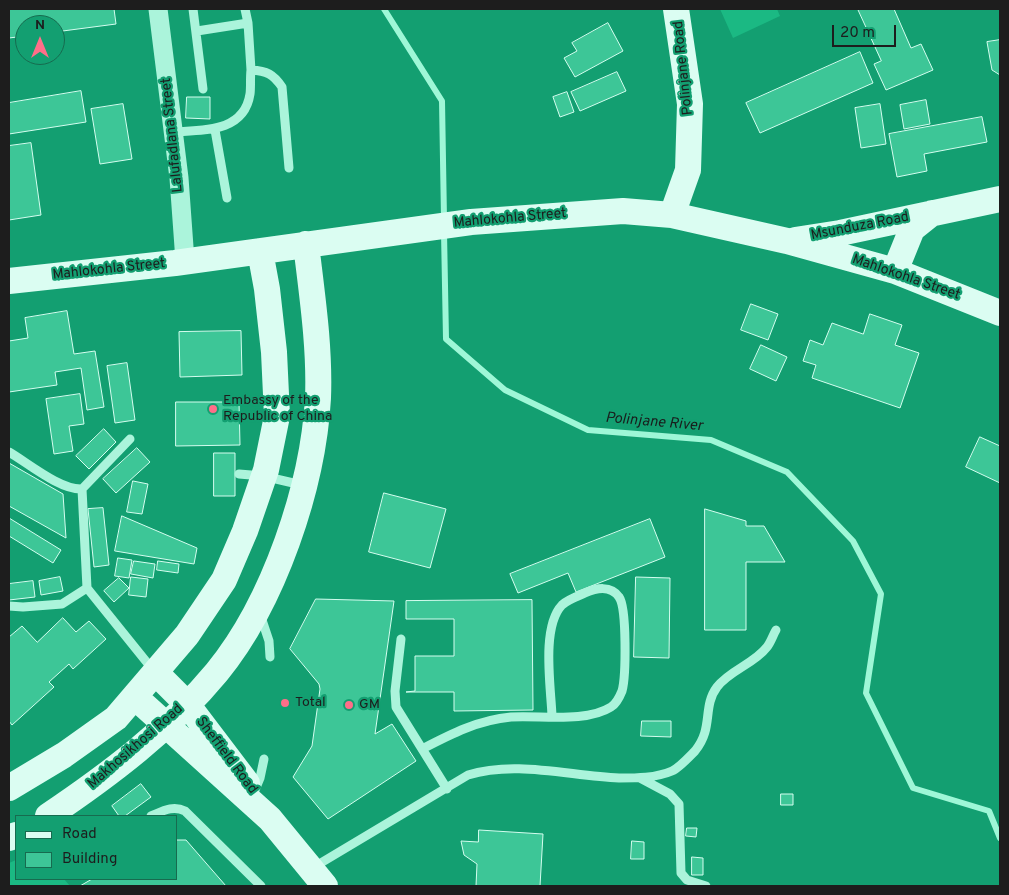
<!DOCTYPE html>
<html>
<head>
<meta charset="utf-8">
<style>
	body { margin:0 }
	#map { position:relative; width:1009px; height:895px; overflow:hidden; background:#139f71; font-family:Overpass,sans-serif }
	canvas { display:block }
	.frame { position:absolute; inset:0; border:10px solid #1d1d1d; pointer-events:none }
	.legend { position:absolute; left:15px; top:815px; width:162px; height:65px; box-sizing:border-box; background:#139f71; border:1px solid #176b4f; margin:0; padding:6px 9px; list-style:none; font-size:15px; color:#1d1d1d }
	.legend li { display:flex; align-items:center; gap:10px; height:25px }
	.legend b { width:25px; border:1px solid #176b4f }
	.north { position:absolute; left:15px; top:15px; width:50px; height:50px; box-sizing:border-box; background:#139f71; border:1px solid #176b4f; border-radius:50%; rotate:0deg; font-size:14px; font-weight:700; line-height:20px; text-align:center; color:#1d1d1d }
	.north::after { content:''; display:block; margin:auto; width:18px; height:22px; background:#ff6e89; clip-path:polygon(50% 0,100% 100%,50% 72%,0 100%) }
	.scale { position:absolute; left:832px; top:25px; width:64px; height:22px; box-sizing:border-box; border:2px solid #1d1d1d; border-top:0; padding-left:6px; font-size:15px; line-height:18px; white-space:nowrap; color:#1d1d1d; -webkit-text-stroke:4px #139f71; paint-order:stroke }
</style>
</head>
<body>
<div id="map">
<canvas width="1009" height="895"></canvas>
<div class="frame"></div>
<ul class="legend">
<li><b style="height:6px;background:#dbfdf2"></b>Road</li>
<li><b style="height:14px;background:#3dc697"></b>Building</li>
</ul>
<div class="north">N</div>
<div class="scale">20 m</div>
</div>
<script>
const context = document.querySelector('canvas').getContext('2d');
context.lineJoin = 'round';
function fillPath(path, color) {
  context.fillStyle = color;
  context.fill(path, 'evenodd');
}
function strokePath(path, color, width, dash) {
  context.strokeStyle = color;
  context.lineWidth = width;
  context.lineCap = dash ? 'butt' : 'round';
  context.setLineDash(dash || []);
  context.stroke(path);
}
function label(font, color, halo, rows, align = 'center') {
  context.font = font + ' Overpass,sans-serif';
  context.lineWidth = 4.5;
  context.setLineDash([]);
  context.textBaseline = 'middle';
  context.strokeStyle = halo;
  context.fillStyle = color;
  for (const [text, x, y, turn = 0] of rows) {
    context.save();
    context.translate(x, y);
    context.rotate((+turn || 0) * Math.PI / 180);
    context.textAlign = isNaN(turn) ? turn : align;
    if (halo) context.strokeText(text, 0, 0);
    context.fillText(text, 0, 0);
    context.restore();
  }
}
fillPath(new Path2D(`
	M 720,9 L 777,9 L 780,16 L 733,38 Z
	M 16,860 L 16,879 L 64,879 L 70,886 L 9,886 L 9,863 Z`), '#1bb983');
strokePath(new Path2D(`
	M 384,9 L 442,101 L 444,219
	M 444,232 L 446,339 L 505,390 L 588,430 L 711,440 L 787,472 L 853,541 L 881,594 L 866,693 L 913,788 L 989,811 L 1000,838`), '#9ef7d7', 6);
const building = new Path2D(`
	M 9,9 L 114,9 L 116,24 L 55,32 L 55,25 L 25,25 L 25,36 L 9,38 Z
	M 858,9 L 894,9 L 911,48 L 921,44 L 933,70 L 886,90 L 874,64 L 881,61 Z
	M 608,23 L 623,51 L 575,77 L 564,58 L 577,51 L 572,43 Z
	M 1000,40 L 1000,75 L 992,70 L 987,42 Z
	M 860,52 L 873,83 L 760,133 L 746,103 Z
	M 617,72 L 626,91 L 580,111 L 571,92 Z
	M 81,91 L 86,122 L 9,134 L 9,103 Z
	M 567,92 L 574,112 L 560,117 L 553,97 Z
	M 187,97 L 210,97 L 210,119 L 186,118 Z
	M 926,100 L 930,124 L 904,129 L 900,105 Z
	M 123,104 L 132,159 L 100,164 L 91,109 Z
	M 880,104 L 886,144 L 861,148 L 855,108 Z
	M 982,117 L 987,142 L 924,154 L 927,171 L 897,177 L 889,134 Z
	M 31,143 L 41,215 L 9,220 L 9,146 Z
	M 751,304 L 778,314 L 768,340 L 741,330 Z
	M 67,311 L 74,354 L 95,351 L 104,407 L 87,410 L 81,368 L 55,372 L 57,385 L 9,392 L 9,341 L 28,338 L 25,318 Z
	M 870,314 L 902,325 L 895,345 L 919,353 L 900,408 L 812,378 L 816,365 L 803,361 L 810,340 L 823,345 L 832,323 L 863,334 Z
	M 241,331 L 242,375 L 180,377 L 179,332 Z
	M 761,345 L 787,357 L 776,381 L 750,369 Z
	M 127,363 L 135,420 L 115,423 L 107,366 Z
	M 80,394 L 84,424 L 69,426 L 73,451 L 54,454 L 46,399 Z
	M 176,402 L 239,402 L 240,445 L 176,446 Z
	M 104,429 L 116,442 L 89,469 L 76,456 Z
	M 980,437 L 1000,446 L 1000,483 L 966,467 Z
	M 137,448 L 150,462 L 116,493 L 103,479 Z
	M 214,453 L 235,453 L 235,496 L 214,496 Z
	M 9,463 L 63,494 L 66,538 L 9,506 Z
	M 133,481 L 148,484 L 142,514 L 127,512 Z
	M 384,493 L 446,509 L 430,568 L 369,552 Z
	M 103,508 L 109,565 L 94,567 L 88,509 Z
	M 705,509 L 746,521 L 746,526 L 764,526 L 785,562 L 746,562 L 746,630 L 705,630 Z
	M 122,516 L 197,548 L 194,564 L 115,551 Z
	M 9,518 L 61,550 L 53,563 L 9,536 Z
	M 650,519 L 665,557 L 576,592 L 568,573 L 518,593 L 510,574 Z
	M 118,558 L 132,560 L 129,578 L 115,576 Z
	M 134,561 L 155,564 L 153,578 L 131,574 Z
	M 158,561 L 179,564 L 178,573 L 157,570 Z
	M 60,577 L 63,591 L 41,595 L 39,581 Z
	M 131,577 L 148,579 L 146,597 L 129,595 Z
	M 636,577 L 670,578 L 669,658 L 634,657 Z
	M 119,578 L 129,588 L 114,602 L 104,591 Z
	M 33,581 L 35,597 L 9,600 L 9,584 Z
	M 316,599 L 394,601 L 375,734 L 392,724 L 416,761 L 328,819 L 293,777 L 312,746 L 320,689 L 319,684 L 290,649 Z
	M 532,600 L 533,710 L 454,711 L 454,692 L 406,692 L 415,691 L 415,656 L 454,656 L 454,619 L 406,619 L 406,601 Z
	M 63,618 L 76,632 L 89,621 L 106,639 L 73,669 L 69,664 L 49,682 L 54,687 L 12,725 L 9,721 L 9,637 L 22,626 L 37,642 Z
	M 642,721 L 671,721 L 671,737 L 641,736 Z
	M 141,784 L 151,797 L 125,816 L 119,816 L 112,806 Z
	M 781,794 L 793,794 L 793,805 L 781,805 Z
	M 687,828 L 697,828 L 696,837 L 686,836 Z
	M 479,830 L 543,834 L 540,886 L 476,886 L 477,864 L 464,855 L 461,841 L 478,842 Z
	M 176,840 L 186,840 L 226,886 L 80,886 L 92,879 L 176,879 Z
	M 632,841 L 644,842 L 644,859 L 631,859 Z
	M 692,857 L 703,858 L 703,875 L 692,875 Z`);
fillPath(building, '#3dc697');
strokePath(building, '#d4fdef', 1);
strokePath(new Path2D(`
	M 193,9 L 203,89
	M 245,9 L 248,23 L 251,70
	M 197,31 L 248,23
	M 215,130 L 227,198
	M 173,132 C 202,130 244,133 250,94 C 251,87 250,78 251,70 C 267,71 273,74 282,87 L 289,168
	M 9,452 C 28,463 60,490 82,489 L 130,439
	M 239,474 L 263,476 L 302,485
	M 82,489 L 87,588 L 153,670
	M 9,606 L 23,607 L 62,604 L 87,588
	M 260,614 L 269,641 L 270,657
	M 401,639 L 395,691 L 396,707 L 447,789
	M 422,749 C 451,734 478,720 511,717 C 540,715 586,723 611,707 C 616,704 620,696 622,691 C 626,677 627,608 619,597 C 611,585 596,588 585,593 C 578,596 567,600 562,605 C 541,627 551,688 552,716
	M 640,778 L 670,794 L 679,804 L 681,873 L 687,880 L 706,886
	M 255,790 L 260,778 L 264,759
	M 151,816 C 163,811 173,805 185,811 L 261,886
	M 314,867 L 468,775 C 515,760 570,776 619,778 C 636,778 656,778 672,771 C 679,768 689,757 695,751 C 714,728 702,707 717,687 C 730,670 754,664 767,647 C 771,642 773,635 776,630`), '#abf4db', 9);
strokePath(new Path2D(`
	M 158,9 L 179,178 L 185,261`), '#abf4db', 19);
strokePath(new Path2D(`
	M 672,215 L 688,170 L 690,104 L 676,9
	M 795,240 L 840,233 L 1000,199
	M 895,271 L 912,229 L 932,213
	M 9,281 L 175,263 L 471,222 L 623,211 L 672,215 L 787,241 L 895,271 L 1000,313
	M 156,673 L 187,704 L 247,783
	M 135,697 L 270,819 L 325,886
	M 9,788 L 64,755 L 116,718 L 187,635 L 224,580 L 245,531 L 266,470 L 277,416 L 274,352 L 267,289 L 260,251
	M 48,816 C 109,775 170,729 217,672 C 274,602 313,487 318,398 C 320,347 312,295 306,244
	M 9,838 L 16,835`), '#dbfdf2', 26);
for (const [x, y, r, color] of [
	[213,409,5,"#ff6e89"],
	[285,703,5,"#ff6e89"],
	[349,705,5,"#ff6e89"]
]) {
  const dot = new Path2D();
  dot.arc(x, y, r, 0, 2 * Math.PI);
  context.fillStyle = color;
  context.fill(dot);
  strokePath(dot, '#139f71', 2);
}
label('14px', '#1d1d1d', '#139f71', [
	["Polinjane Road",684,68,-96],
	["Lalufadlana Street",173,135,-96],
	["Mahlokohla Street",510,219,-5],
	["Msunduza Road",860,227,-11],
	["Mahlokohla Street",109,270,-6],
	["Mahlokohla Street",906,278,19],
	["Makhosikhosi Road",136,747,-41],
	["Sheffield Road",226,756,53]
]);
label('14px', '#1d1d1d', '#139f71', [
	["Embassy of the",223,401],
	["Republic of China",223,417],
	["Total",295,703],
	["GM",359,705]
], 'left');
label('italic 15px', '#191d1c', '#139f71', [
	["Polinjane River",654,423,5]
]);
</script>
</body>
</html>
